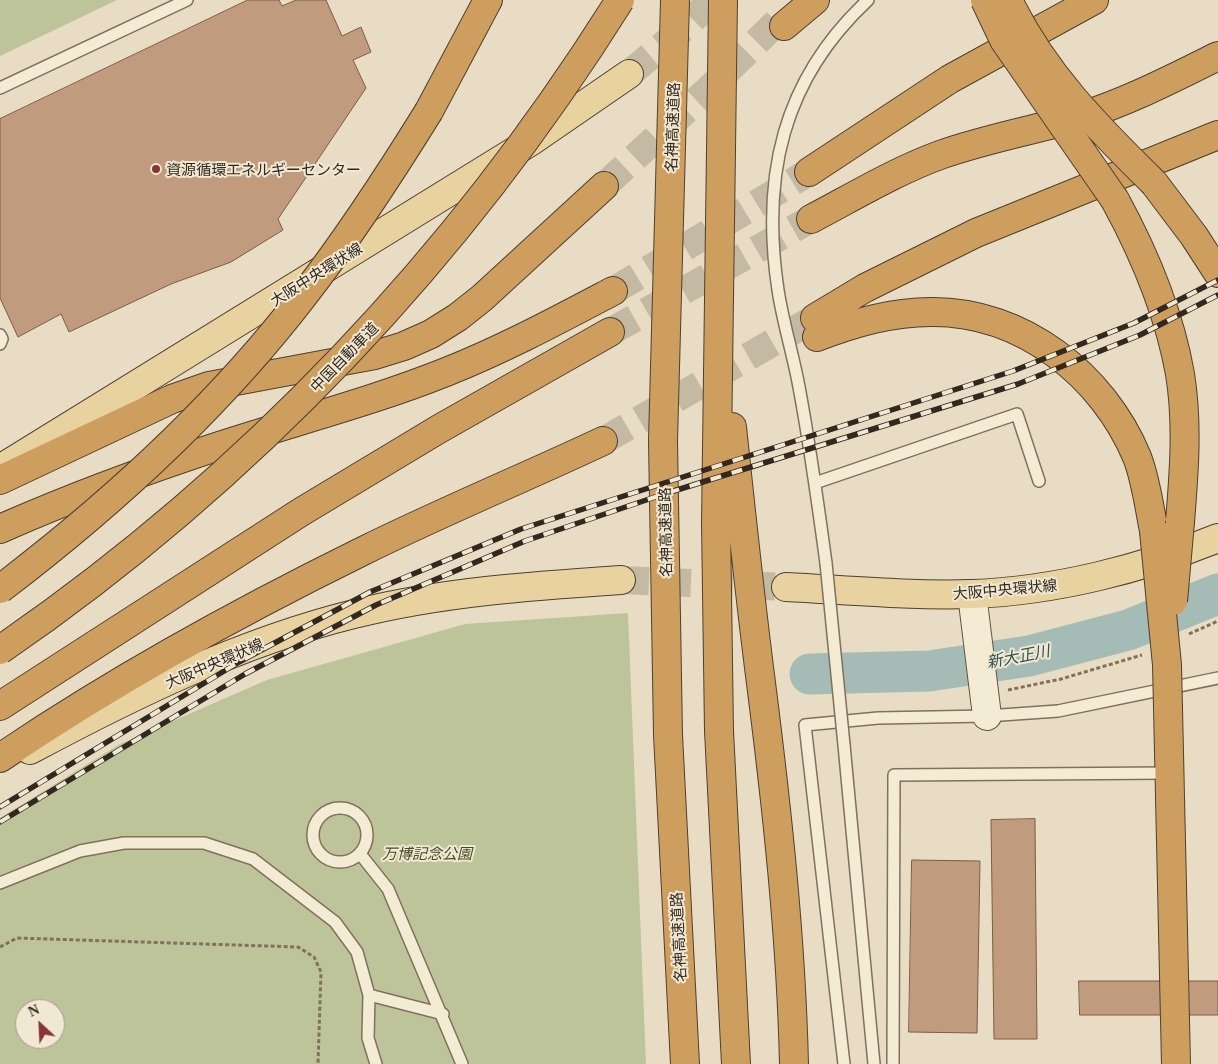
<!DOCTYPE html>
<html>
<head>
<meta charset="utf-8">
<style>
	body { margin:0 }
	#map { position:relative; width:1218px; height:1064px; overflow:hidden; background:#e8ddc4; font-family:Georgia,serif }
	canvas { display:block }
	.north { position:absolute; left:15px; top:999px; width:50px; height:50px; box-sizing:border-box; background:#f0e8d2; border:1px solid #a49b8a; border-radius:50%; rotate:335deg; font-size:14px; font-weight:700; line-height:20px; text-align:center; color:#32281f }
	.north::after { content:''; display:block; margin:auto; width:18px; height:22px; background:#873534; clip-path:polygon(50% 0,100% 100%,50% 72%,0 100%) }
</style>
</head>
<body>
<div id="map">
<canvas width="1218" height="1064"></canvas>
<div class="north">N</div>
</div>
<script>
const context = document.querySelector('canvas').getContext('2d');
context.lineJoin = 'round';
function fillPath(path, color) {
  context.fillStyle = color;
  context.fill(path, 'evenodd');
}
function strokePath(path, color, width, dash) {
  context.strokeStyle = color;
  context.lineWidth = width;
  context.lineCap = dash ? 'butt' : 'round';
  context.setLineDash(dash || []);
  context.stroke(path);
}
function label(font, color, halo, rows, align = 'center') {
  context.font = font + ' Georgia,"Noto Sans JP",serif';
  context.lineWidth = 4;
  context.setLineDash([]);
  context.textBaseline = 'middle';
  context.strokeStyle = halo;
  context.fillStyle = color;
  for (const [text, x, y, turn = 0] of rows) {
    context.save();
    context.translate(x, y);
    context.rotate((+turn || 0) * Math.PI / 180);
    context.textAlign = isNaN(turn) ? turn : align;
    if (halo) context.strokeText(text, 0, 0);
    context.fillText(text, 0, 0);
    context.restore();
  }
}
fillPath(new Path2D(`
	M 0,0 L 117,0 L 0,56 Z
	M 628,613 L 646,1064 L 0,1064 L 0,818 L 120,744 L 267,680 L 465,624 ZM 25,1009 L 55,1009 L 55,1039 L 25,1039 Z`), '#bec499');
strokePath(new Path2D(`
	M 810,674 L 929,671 L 1029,656 L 1128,630 L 1218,594`), '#a5bbb5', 41);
const building = new Path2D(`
	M 248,0 L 279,0 L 282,6 L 296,0 L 326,0 L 342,36 L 361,27 L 371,52 L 353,60 L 366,88 L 278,219 L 283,230 L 231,262 L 171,284 L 69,332 L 61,314 L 18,337 L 0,298 L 0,119 Z
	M 1035,819 L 1037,1039 L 994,1039 L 991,820 Z
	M 912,860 L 980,861 L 977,1033 L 909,1032 Z
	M 1079,981 L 1218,981 L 1218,1015 L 1080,1015 Z`);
fillPath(building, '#c19b7e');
strokePath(building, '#7c5c45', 1);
strokePath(new Path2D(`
	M 629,74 L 685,27 L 712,0
	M 621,580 L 786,587`), '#c4b9a3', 28, [28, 14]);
strokePath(new Path2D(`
	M 604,186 L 710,88 L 783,16
	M 613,291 L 809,172
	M 610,332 L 811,219
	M 603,441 L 815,318`), '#c4b9a3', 28, [28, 14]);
const lane = new Path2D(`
	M 0,88 L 187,0
	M 0,335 L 2,339 L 0,344
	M 815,483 L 1017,414 L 1039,481
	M 826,563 C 818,504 810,445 799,387 C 793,354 783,323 778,290 C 761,177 782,80 868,0
	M 844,745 L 874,1064
	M313 835a27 27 0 1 1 54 0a27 27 0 1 1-54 0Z
	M 361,855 L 388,889 L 462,1064
	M 0,883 L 80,851 L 124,843 L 204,843 L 253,859 L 335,922 L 357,952 L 369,995 L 368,1038 L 376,1064
	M 369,995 L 443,1014
	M 844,1064 L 805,725 L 878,718 L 987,716 L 1058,711 L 1218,678
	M 893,1064 L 894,775 L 1169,773`);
const secondary = new Path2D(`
	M 972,594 L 987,716`);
const primary = new Path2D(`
	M 0,469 L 533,140 L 629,74
	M 786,587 C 847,590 910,596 972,594 C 1054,591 1142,569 1218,538
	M 30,750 C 133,695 241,642 354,614 C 441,592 531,586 621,580`);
const highway = new Path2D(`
	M 675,0 L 663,441 L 668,735 L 685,1064
	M 723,0 L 716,523 L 719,731 L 736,1064
	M 784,26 L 815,0
	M 429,111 L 488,0
	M 809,172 L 950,79 L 1094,0
	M 1154,183 L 1194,236 L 1218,273
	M 1115,200 C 1145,255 1169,312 1180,374 C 1188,423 1184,473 1180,522
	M 811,219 C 853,197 896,171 940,155 C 985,139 1030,131 1076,118 C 1125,103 1172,79 1218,56
	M 815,318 L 865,288 L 976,233 L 1218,135
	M 817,337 C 854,323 891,312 931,312 C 1022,311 1103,375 1137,457 C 1146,480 1149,506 1154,531
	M 732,427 C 741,512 750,598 761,683 C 777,809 791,937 794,1064
	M 0,480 L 172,399 L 209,386 L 375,355 L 404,346 L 431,334 L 458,317 L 482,298 L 604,186
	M 0,529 C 70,498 143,471 216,447 C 292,422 371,402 446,372 C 504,349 558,320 613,291
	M 0,706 L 301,512 L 439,429 L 610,332
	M 1168,708 L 1176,1064
	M 0,758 C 115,680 239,612 363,551 C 442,512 524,478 603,441`);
strokePath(lane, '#80705c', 14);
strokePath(secondary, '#625140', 30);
strokePath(primary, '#4e3f30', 30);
strokePath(highway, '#4e3f30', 30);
strokePath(new Path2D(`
	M 1189,634 L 1218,621
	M 1008,690 L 1061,679 L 1142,655
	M 0,947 L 17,938 L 298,947 L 314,957 L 321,972 L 318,1064`), '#80705c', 3, [4, 2.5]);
strokePath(lane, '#f4ebd5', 11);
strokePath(secondary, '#f4ebd5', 28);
strokePath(primary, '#e7d2a0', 28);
strokePath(highway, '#cd9e5e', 28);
const rail = new Path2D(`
	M 0,807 L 239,662 L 370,592 L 521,529 L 1013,371 L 1134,323 L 1218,280
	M 0,822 L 245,674 L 376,605 L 525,541 L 664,494 L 1018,384 L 1140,335 L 1218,295`);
strokePath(rail, '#32281f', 5.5);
strokePath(rail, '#f0e8d2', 4, [11]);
const laneBridge = new Path2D(`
	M 826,563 L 844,745`);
const highwayBridge = new Path2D(`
	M 985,0 L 1004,40 L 1115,200
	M 1008,0 C 1043,73 1097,127 1154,183
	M 1154,531 L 1167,665 L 1168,708
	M 0,589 C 112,504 218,407 304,295 C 350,236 390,174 429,111
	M 1173,601 L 1180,522
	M 0,650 C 249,479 460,256 620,0`);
strokePath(laneBridge, '#80705c', 14, []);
strokePath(highwayBridge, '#4e3f30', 30, []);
strokePath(laneBridge, '#f4ebd5', 11);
strokePath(highwayBridge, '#cd9e5e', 28);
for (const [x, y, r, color] of [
	[156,169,5,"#873534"]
]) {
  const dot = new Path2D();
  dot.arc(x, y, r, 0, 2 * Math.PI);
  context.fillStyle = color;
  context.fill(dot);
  strokePath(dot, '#f0e8d2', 2);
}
label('15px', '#32281f', '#f0e8d2', [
	["名神高速道路",672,127,-88],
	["大阪中央環状線",316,274,-32],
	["中国自動車道",344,357,-46],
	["名神高速道路",665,532,-91],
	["大阪中央環状線",1005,589,-5],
	["大阪中央環状線",214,663,-23],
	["名神高速道路",678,937,-93]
]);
label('15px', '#32281f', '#f0e8d2', [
	["資源循環エネルギーセンター",166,169]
], 'left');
label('italic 15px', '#424b28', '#f0e8d2', [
	["万博記念公園",427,853]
]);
label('italic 16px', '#30504e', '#f0e8d2', [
	["新大正川",1018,656,-11]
]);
</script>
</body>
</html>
